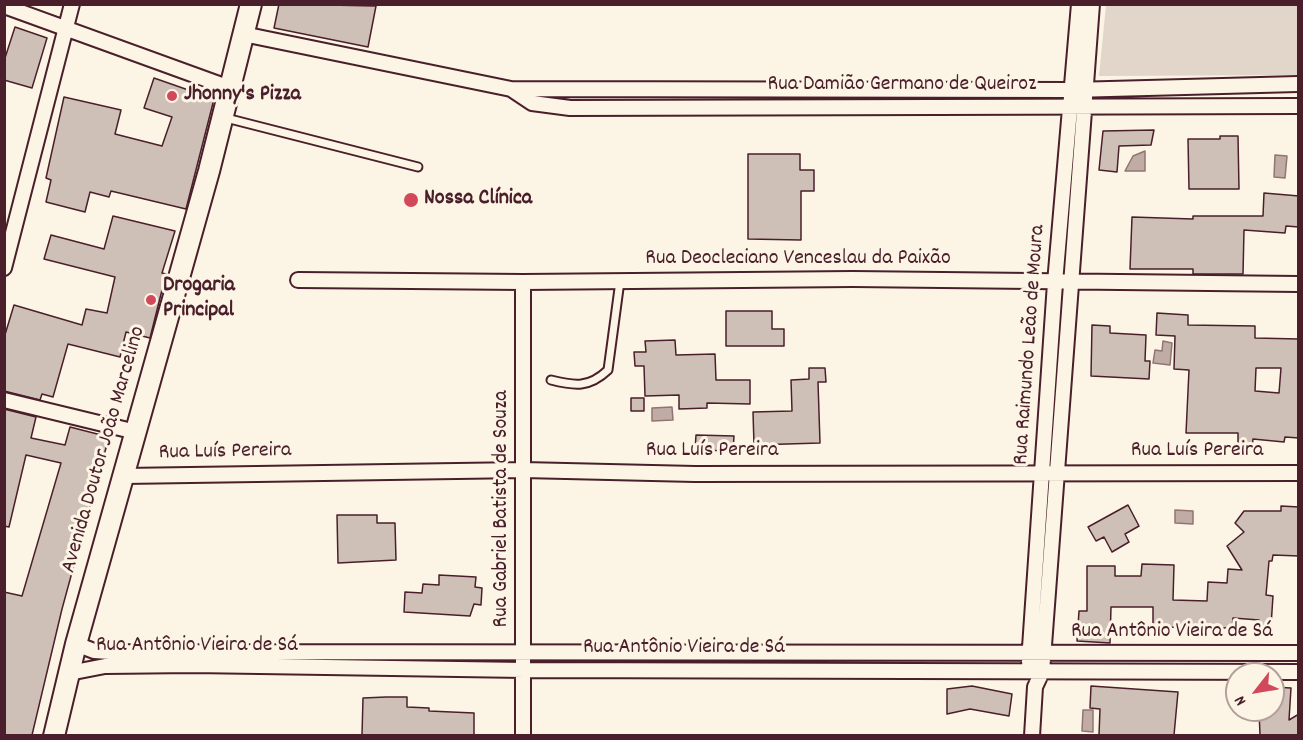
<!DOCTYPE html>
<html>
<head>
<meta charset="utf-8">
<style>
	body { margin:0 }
	#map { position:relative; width:1303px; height:740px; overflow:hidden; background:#fcf5e5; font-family:Dekko,sans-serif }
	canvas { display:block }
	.frame { position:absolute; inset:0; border:6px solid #4a1f2b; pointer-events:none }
	.north { position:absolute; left:1225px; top:662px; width:60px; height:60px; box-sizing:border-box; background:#fcf5e5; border:2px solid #b59f9b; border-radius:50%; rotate:239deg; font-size:16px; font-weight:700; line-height:24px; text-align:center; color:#4a1f2b }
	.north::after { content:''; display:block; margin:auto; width:21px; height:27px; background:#d1495b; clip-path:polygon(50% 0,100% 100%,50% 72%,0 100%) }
</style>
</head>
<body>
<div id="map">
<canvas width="1303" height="740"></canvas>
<div class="frame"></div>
<div class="north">N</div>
</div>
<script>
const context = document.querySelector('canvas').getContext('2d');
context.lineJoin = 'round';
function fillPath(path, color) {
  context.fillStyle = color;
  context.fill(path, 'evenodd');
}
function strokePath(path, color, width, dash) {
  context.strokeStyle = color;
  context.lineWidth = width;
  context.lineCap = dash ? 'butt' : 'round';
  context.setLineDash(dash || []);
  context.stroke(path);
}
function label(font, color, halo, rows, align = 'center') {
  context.font = font + ' Dekko,sans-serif';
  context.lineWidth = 6;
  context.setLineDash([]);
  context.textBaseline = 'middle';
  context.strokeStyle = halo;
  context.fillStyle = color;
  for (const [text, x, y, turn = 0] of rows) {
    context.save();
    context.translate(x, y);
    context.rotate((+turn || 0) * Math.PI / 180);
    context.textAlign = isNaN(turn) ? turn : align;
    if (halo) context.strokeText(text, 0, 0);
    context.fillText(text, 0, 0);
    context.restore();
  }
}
fillPath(new Path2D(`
	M 1106,5 L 1298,5 L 1298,75 L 1099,76 Z`), '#e2d5ca');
const water = new Path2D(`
	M 1145,151 L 1145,171 L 1125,171 L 1133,156 Z
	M 1275,155 L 1287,156 L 1285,178 L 1274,177 Z
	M 1163,341 L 1172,343 L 1170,365 L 1153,363 L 1155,350 L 1162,351 Z
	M 672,407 L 673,420 L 652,421 L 652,408 Z
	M 1175,510 L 1193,511 L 1193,524 L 1175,523 Z
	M 1083,710 L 1093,710 L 1093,732 L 1082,731 Z`);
fillPath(water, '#c0aca5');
strokePath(water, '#917474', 1.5);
const building = new Path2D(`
	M 279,4 L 376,6 L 368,47 L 274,28 Z
	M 15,27 L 47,38 L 32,88 L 4,80 L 4,61 Z
	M 154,78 L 214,99 L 186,209 L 111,191 L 109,197 L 90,192 L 85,212 L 46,202 L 51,180 L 46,178 L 64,97 L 121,110 L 115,134 L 162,146 L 172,117 L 144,108 Z
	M 1154,130 L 1151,145 L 1119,146 L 1117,172 L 1099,170 L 1103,131 Z
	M 1220,136 L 1238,136 L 1239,189 L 1189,189 L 1188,139 L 1220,139 Z
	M 748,154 L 800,154 L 800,170 L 814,170 L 814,191 L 801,191 L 801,240 L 748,239 Z
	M 1264,193 L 1299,196 L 1299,227 L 1286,226 L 1285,233 L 1244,230 L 1243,274 L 1193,274 L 1193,269 L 1130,269 L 1132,217 L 1193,219 L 1193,216 L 1263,216 Z
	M 113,216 L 175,231 L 162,273 L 166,274 L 150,338 L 126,332 L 120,357 L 68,344 L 53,397 L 42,394 L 40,400 L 4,391 L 4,338 L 14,305 L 82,325 L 86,309 L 107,313 L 115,277 L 44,259 L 51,235 L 104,249 Z
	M 726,311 L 772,311 L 772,329 L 784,329 L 784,346 L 726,346 Z
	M 1157,313 L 1188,315 L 1188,325 L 1255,326 L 1255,338 L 1299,339 L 1299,438 L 1285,437 L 1284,442 L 1253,439 L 1252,447 L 1238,447 L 1238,433 L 1186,433 L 1189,370 L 1174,369 L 1175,336 L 1156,335 ZM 1256,368 L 1281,368 L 1279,393 L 1255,391 Z
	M 1092,325 L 1110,326 L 1110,333 L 1146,335 L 1145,361 L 1150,361 L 1149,379 L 1091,376 Z
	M 675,340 L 676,355 L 715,354 L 716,380 L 750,380 L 750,404 L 707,403 L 707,408 L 679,409 L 679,395 L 645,396 L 644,366 L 635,366 L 634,352 L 646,352 L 645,341 Z
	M 809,368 L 825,368 L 826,382 L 818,382 L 820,443 L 754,445 L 753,412 L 792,411 L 791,380 L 809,379 Z
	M 631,398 L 644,398 L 644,411 L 631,411 Z
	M 4,409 L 36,417 L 31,438 L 65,445 L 70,427 L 109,437 L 62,609 L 32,735 L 4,735 L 4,592 L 22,596 L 61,463 L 26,455 L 9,527 L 4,526 Z
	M 696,435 L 734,436 L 733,451 L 695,450 Z
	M 1128,505 L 1139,526 L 1125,534 L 1129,542 L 1112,552 L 1104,537 L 1096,541 L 1088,527 Z
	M 1281,506 L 1299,507 L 1299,556 L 1273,555 L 1272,561 L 1269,561 L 1266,595 L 1273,596 L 1271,626 L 1259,625 L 1259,620 L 1233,618 L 1232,628 L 1153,627 L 1153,607 L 1111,607 L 1110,643 L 1077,641 L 1079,611 L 1087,611 L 1087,566 L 1115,566 L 1115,576 L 1141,576 L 1142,564 L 1174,565 L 1173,600 L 1207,601 L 1208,582 L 1227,583 L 1228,569 L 1242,570 L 1227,546 L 1244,532 L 1235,523 L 1244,511 L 1281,511 Z
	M 337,515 L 377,515 L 377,523 L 395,523 L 396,560 L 338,563 Z
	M 439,575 L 476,577 L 475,587 L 482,588 L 481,605 L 474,604 L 470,616 L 404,612 L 405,592 L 422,593 L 423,584 L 439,585 Z
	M 972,686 L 1012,694 L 1009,716 L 970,709 L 947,714 L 947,689 Z
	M 1091,686 L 1178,692 L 1174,735 L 1099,735 L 1100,709 L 1090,708 Z
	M 1273,687 L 1291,688 L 1289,720 L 1299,714 L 1299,735 L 1260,735 L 1259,710 L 1273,710 Z
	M 386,697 L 407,697 L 407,707 L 429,708 L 429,711 L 474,713 L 474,735 L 362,735 L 363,698 Z`);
fillPath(building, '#cfc0b7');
strokePath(building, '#4a1f2b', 1.5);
const lane = new Path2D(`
	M 226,118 L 418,167
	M 551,380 C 575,386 589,388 608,370 L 620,281`);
const street = new Path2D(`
	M 4,6 L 230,88
	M 243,34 L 511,89 L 1072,90 L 1298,84
	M 511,89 L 532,103 L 570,108 L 1298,106
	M 4,268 L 72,4
	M 298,280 L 523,282 L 853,279 L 1298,284
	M 4,400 L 136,432
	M 124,476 L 523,470 L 695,474 L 1298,473
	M 76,644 L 94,651 L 110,652 L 1298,653
	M 1029,662 L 1055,283 L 1079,4
	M 69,673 L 105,666 L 193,665 L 524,670 L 1298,672
	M 523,736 L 523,282
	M 1032,736 L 1035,687 L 1042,672 L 1092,4`);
const secondary = new Path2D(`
	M 54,736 L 76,644 L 209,171 L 251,4`);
strokePath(lane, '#4a1f2b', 11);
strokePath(street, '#4a1f2b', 18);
strokePath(secondary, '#4a1f2b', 24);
strokePath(lane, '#fcf5e5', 7);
strokePath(street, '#fcf5e5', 14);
strokePath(secondary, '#fcf5e5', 20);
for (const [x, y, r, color] of [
	[172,96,6,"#d1495b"],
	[411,200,8,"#d1495b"],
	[151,300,6,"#d1495b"]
]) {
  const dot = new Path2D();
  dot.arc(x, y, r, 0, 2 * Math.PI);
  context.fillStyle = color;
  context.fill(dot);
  strokePath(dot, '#fcf5e5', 2);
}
label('22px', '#4a1f2b', '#fcf5e5', [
	["Rua Damião Germano de Queiroz",902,86],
	["Rua Deocleciano Venceslau da Paixão",798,260],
	["Rua Raimundo Leão de Moura",1031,345,-86],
	["Avenida Doutor João Marcelino",105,450,-74],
	["Rua Luís Pereira",712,452],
	["Rua Luís Pereira",1197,452],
	["Rua Luís Pereira",225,453,-1],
	["Rua Gabriel Batista de Souza",503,509,-90],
	["Rua Antônio Vieira de Sá",1172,633],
	["Rua Antônio Vieira de Sá",197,647],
	["Rua Antônio Vieira de Sá",684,649]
]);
label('bold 22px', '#4a1f2b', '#fcf5e5', [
	["Jhonny's Pizza",184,96],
	["Nossa Clínica",424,200],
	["Drogaria",163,287],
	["Principal",163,312]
], 'left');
</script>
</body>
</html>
